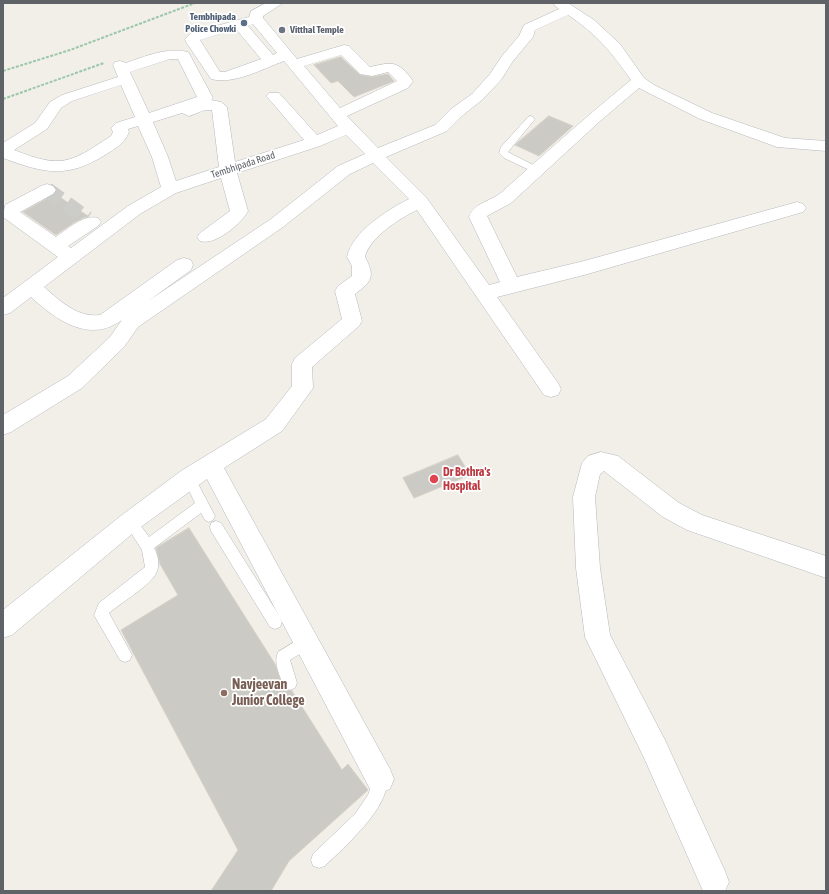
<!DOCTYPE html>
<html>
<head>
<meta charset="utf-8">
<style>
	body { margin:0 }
	#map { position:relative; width:829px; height:894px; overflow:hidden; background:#f1efe8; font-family:"Asap Condensed",sans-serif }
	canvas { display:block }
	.frame { position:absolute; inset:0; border:4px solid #5f6368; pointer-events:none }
</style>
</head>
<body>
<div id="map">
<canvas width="829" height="894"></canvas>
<div class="frame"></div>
</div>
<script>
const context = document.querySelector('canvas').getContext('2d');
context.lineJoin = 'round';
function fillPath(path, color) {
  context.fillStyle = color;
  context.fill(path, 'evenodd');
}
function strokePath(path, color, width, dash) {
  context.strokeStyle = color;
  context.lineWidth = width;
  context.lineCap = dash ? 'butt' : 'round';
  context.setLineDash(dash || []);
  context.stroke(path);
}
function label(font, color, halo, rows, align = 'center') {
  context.font = font + ' "Asap Condensed",sans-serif';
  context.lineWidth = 3.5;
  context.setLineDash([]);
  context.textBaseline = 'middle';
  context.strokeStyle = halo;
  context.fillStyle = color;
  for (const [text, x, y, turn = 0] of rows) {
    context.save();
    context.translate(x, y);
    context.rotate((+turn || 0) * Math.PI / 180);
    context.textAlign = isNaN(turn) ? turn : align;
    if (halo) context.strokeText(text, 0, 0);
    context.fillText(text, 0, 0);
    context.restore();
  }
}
const building = new Path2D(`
	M 341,57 L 360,75 L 372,77 L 388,74 L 394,81 L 354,97 L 338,81 L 331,83 L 314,65 Z
	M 549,116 L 573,126 L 539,156 L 515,145 Z
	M 55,194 L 88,216 L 75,222 L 56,235 L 23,212 Z
	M 458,455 L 470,475 L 414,498 L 403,478 Z
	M 189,528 L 275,664 L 284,689 L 292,691 L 342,770 L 348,764 L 368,790 L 289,861 L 271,891 L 211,891 L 238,850 L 121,630 L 178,595 L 160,564 L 156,548 Z`);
fillPath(building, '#cccac5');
strokePath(building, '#d6d1c6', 1);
strokePath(new Path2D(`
	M 47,190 L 87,219`), '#ccccc8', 16, [16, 8]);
const lane = new Path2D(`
	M 531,116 L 535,119 L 508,152 L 539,168 L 539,172 L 536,173 L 504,158 L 499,153 L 501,147 L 528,117 Z
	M 189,473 L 193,474 L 215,516 L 213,520 L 209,522 L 205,520 L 201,513 L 154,548 C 159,557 161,569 153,578 C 144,589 121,603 109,613 L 132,655 L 130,660 L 125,662 L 120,660 L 94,615 L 99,603 L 145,567 L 142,550 L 124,522 L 125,518 L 130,516 L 135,518 L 149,537 L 195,503 L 183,478 L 185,474 Z
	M 216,521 L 221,523 L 280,617 L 282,622 L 280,627 L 275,629 L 270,627 L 211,531 L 210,527 L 211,523 Z
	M 306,635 L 311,637 L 313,642 L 311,647 L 290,660 L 297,683 L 295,688 L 290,690 L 285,688 C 280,677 273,663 278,652 Z
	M 380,771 L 385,774 C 397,802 343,848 325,866 L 319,868 L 313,866 L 311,860 L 313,854 L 355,814 L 368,795 L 375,774 Z`);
const street = new Path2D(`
	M 266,3 L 283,3 L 263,16 L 263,18 L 297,59 L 344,45 L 349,46 L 370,67 C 392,62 398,60 413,81 L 408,88 L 347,116 L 378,148 L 435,125 L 451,109 L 472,94 L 490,74 L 502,56 L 519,36 L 524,25 L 559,9 L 552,3 L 568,3 L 594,20 L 620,44 L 644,78 L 654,85 L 712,113 L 785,138 L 826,141 L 826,151 L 777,147 L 700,119 L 639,88 L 599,122 L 511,203 L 487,216 L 517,277 L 584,261 L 797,202 L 803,204 L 806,208 L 803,212 L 584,275 L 497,297 L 558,383 L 561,389 L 558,395 L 551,397 L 544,395 L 417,210 C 400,218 369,238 365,257 C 376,277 371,282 355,294 L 362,321 L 359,326 L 312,367 L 313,388 L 282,431 L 224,468 L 390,769 L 394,779 L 390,789 L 380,793 L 370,789 L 207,479 L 138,529 L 12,635 L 3,638 L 3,610 L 122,515 L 181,471 L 266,419 L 292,386 L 292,364 L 295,358 L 342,319 L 335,291 L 338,286 L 352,276 L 352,266 L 347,257 C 353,231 386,211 409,199 L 373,163 L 350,174 L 283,227 L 138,327 L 124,347 L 82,388 L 11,432 L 3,435 L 3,415 L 68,376 L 110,337 L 122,320 C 89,344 56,320 31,297 L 10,313 L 3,315 L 3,298 L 58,257 L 3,217 L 5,205 L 41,186 L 47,184 L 53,186 L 56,190 L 53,194 L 20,212 L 56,237 C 68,229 84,214 98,218 L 101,222 L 98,226 L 68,246 L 71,248 L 128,206 L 161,187 L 152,157 L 138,126 L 128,129 L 129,132 C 124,144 116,148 105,155 C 67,179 43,173 3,158 L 3,143 L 35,123 L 50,102 L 62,95 L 118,77 L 113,65 L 115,62 L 120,61 L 126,63 C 146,56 167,47 188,52 L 190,55 L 213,98 L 211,100 L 221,102 L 227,107 L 235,162 L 304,140 L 269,99 L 266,96 L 269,93 L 279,93 L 317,135 L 338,126 L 284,61 C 262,69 234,85 211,79 L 186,42 L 185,39 L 191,33 L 249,17 L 251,11 ZM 568,15 C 597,34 612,53 631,80 C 587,116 544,154 502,192 C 492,201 473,203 469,217 L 500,282 L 489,285 L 426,197 L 386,157 L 447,131 L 463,115 L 482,100 L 501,80 L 513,61 L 533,37 L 535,30 ZM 253,24 L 277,53 L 273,55 L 248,26 ZM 236,29 L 261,59 L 225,72 L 220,72 L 200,40 ZM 341,55 L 360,74 L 372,76 L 388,72 L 397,81 L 340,108 L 304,66 ZM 170,59 L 178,59 L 197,97 L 149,113 L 130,72 ZM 121,85 L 135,117 L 116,123 L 111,128 L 113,132 L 111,136 C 70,163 62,169 14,150 L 47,129 L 61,108 L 72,101 ZM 205,110 L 212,110 L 219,167 L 176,181 L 168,157 L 153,122 L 182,113 L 189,116 ZM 346,135 L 365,154 L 338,166 L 271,219 L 148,301 L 191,270 L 193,265 L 191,260 L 184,258 L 177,260 L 100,315 C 78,318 60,301 44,287 L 140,214 L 176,193 L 221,178 L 230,211 L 200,233 L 197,237 L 200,241 C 215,246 241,224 248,211 L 237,173 L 320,146 Z
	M 601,452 L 618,456 L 679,503 L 702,515 L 826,556 L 826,578 L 687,530 L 663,517 L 604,471 L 600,474 L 595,497 L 600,568 L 610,635 L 665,740 L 725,871 L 729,882 L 725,891 L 703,891 L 645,760 L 585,637 L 576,568 L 573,497 L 582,463 L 588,456 Z`);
strokePath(lane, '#b5b8bc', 1);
strokePath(street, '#b5b8bc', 1);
strokePath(new Path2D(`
	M 3,71 L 70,50 L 195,3
	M 3,99 L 104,63`), '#9cc7a9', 2, [3, 1.5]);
fillPath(lane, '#fff');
fillPath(street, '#fff');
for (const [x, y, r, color] of [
	[244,23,4,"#5c6f8a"],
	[282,30,4,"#6b7280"],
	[434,479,5,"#e0444e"],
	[224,693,4,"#8d6e63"]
]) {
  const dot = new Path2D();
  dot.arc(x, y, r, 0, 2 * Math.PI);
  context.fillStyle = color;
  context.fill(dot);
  strokePath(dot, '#fff', 1.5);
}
label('bold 10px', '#4e5e75', '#fff', [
	["Tembhipada",236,17],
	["Police Chowki",236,29]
], 'right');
label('bold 10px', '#5b616d', '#fff', [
	["Vitthal Temple",290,30]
], 'left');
label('10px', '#5f6368', '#fff', [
	["Tembhipada Road",243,165,-18]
]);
label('bold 12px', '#be3a42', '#fff', [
	["Dr Bothra's",443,472],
	["Hospital",443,486]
], 'left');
label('bold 14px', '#785e54', '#fff', [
	["Navjeevan",232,685],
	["Junior College",232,701]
], 'left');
</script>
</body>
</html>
